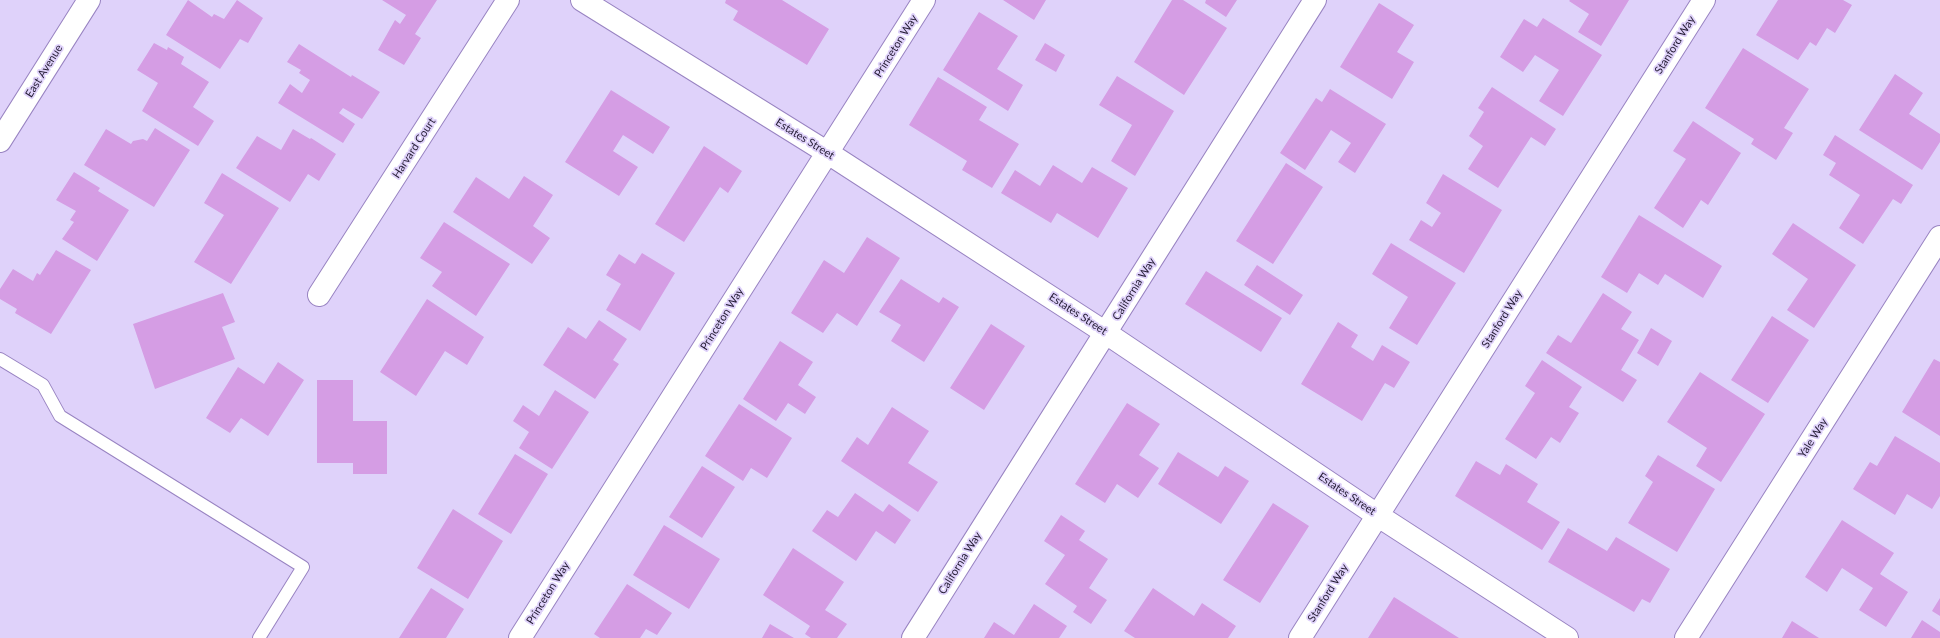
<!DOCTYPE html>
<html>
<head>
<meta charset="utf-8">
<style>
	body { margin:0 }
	canvas { display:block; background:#dfd2fa }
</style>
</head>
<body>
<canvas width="1940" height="638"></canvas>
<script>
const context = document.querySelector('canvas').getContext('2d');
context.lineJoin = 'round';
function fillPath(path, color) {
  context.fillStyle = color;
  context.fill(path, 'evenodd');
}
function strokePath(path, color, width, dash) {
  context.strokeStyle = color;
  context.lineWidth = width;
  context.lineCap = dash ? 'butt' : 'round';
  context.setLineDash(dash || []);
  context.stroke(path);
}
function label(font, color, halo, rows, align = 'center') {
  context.font = font + ' Lato,sans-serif';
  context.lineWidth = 3.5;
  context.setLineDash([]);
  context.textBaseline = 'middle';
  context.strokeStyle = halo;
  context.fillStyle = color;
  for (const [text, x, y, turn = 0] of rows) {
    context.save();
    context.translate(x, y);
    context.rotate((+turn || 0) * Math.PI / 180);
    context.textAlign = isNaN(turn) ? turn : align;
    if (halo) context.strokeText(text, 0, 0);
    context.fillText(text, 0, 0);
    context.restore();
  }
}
fillPath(new Path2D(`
	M 188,0 L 212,17 L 214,14 L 224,19 L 237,0 L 263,18 L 248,43 L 240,39 L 220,69 L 166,35 Z
	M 382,0 L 437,0 L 415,34 L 421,38 L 404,65 L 378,50 L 395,20 L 400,24 L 406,15 Z
	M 726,0 L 782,0 L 829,29 L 807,65 L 733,20 L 738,11 L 725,3 Z
	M 1003,0 L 1046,0 L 1034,20 Z
	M 1172,0 L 1183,0 L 1227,28 L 1184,95 L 1134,62 Z
	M 1206,0 L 1237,0 L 1226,17 L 1205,3 Z
	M 1570,0 L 1629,0 L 1601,46 L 1578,32 L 1589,14 L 1569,1 Z
	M 1778,0 L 1843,0 L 1852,5 L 1835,33 L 1827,28 L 1816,46 L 1810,42 L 1798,60 L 1756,35 Z
	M 1379,3 L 1414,25 L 1397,52 L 1414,62 L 1392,99 L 1340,67 Z
	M 979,12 L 1018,36 L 997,69 L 1023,85 L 1008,111 L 943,70 Z
	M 1543,18 L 1602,55 L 1563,116 L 1539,101 L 1559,70 L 1535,55 L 1523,72 L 1500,57 L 1524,19 L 1537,27 Z
	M 154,43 L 167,50 L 168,47 L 184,57 L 181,64 L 209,82 L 193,107 L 214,121 L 198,146 L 142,111 L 158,83 L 137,70 Z
	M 1045,43 L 1065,55 L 1056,72 L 1035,60 Z
	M 299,44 L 351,77 L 352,75 L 380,92 L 362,119 L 343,108 L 339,113 L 355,124 L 343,143 L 278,103 L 290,84 L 302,93 L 310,80 L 299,73 L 301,70 L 287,62 Z
	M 1743,48 L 1809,89 L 1784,128 L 1793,133 L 1776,160 L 1751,144 L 1754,139 L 1705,108 Z
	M 1895,74 L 1923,93 L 1909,114 L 1940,134 L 1940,142 L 1922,170 L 1859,130 Z
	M 1117,76 L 1174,111 L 1135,176 L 1111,161 L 1132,125 L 1099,105 Z
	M 938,77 L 987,107 L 979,120 L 1019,144 L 992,188 L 962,170 L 967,161 L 909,125 Z
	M 1492,87 L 1556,129 L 1545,146 L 1531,137 L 1498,188 L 1468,169 L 1483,146 L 1469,136 L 1484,112 L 1478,108 Z
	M 1330,89 L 1386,124 L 1355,173 L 1338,162 L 1351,143 L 1331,130 L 1305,170 L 1280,153 L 1316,98 L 1322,102 Z
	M 611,90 L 670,127 L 653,154 L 623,135 L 613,151 L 638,167 L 619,196 L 565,162 Z
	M 1693,121 L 1741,153 L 1708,205 L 1701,200 L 1683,228 L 1654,208 L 1686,159 L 1673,151 Z
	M 155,128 L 190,150 L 154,207 L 84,165 L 106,129 L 131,144 L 133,141 L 143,139 L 147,141 Z
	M 293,129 L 310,139 L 311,138 L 336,154 L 319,181 L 308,174 L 290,202 L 236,168 L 257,136 L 281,150 Z
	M 1835,135 L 1913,185 L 1901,204 L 1893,199 L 1863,244 L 1839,228 L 1860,195 L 1829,175 L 1836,163 L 1823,155 Z
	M 704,146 L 742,171 L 728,193 L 720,187 L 684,242 L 655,224 Z
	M 1286,163 L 1323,187 L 1273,264 L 1236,241 Z
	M 1053,165 L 1082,183 L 1092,167 L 1128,188 L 1098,238 L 1057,213 L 1051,223 L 1001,193 L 1015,170 L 1040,186 Z
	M 74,172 L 100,188 L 98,191 L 129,210 L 97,261 L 62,239 L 74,222 L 70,220 L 76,211 L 56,200 Z
	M 222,173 L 279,208 L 231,284 L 194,262 L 224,215 L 204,203 Z
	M 1443,174 L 1502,210 L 1464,273 L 1409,240 L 1421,220 L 1432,227 L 1441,213 L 1426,203 Z
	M 524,176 L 553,195 L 533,226 L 550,238 L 532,264 L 453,212 L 476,177 L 509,199 Z
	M 1639,215 L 1722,266 L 1703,298 L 1665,274 L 1658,285 L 1639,273 L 1627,293 L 1601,277 Z
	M 444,222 L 510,264 L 476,316 L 432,286 L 442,272 L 420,258 Z
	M 1793,223 L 1856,265 L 1814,328 L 1787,310 L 1808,279 L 1772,254 Z
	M 867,237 L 900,258 L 857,326 L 837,313 L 823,333 L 791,313 L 824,260 L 844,273 Z
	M 1391,243 L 1456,283 L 1417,345 L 1389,328 L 1408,297 L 1372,274 Z
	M 56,250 L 91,270 L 51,334 L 15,313 L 17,309 L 0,299 L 0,289 L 13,269 L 33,281 L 37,273 L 40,275 Z
	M 642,253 L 675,273 L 640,331 L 606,310 L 621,284 L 606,275 L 619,254 L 635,264 Z
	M 1257,265 L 1303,295 L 1290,315 L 1244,285 Z
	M 1206,271 L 1282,318 L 1261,352 L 1185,304 Z
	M 901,279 L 939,303 L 943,297 L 959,307 L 924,362 L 891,341 L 901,325 L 879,312 Z
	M 223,293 L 235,322 L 222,327 L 235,359 L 155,389 L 133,324 Z
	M 1603,293 L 1632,312 L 1621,329 L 1639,340 L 1621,370 L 1637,380 L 1623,402 L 1546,353 L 1558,335 L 1571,343 Z
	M 427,299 L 484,337 L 467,365 L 445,351 L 416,396 L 380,372 Z
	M 1772,316 L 1809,340 L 1768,403 L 1731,380 Z
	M 599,320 L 627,339 L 613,360 L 619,364 L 595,399 L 543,365 L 568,327 L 586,339 Z
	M 1338,322 L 1358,335 L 1351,347 L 1373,361 L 1382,345 L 1410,362 L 1394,388 L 1385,383 L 1362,421 L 1301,384 Z
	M 991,324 L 1025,346 L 984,410 L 950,388 Z
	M 1651,328 L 1672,341 L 1658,366 L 1637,353 Z
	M 780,341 L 813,362 L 798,385 L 816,397 L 805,414 L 788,403 L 776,421 L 743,399 Z
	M 1934,359 L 1940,362 L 1940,436 L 1902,412 Z
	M 1542,360 L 1582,387 L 1569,407 L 1579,413 L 1560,443 L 1551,437 L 1536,459 L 1505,439 L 1535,393 L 1525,386 Z
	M 278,362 L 304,380 L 268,436 L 241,418 L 230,433 L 206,418 L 238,367 L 264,384 Z
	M 1700,372 L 1765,414 L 1721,482 L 1696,466 L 1707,448 L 1667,422 Z
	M 317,380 L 353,380 L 353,421 L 387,421 L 387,474 L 353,474 L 353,463 L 317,463 Z
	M 555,390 L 589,412 L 552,469 L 519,448 L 529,432 L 513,421 L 523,405 L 539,416 Z
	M 1127,403 L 1160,424 L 1139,455 L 1159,468 L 1138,498 L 1117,484 L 1105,503 L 1075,484 Z
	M 739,404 L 792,438 L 767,478 L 751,468 L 743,481 L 705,456 Z
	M 892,407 L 929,431 L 908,463 L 938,482 L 918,512 L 841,461 L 857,437 L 868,445 Z
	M 1895,436 L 1940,463 L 1940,496 L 1932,509 L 1907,494 L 1895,515 L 1853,489 L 1870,462 L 1877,466 Z
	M 1178,452 L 1218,477 L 1225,466 L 1249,481 L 1221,524 L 1158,484 Z
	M 515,454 L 548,474 L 511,534 L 478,514 Z
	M 1658,455 L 1715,489 L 1677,552 L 1628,523 L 1653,482 L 1645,476 Z
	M 1476,461 L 1500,475 L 1506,464 L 1538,484 L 1527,502 L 1560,522 L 1542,550 L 1455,496 Z
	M 702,466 L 735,487 L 702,538 L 669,517 Z
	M 855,493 L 883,512 L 889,504 L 911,520 L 895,544 L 876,531 L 856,561 L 812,531 L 827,510 L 838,517 Z
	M 1273,503 L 1309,526 L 1260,603 L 1223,580 Z
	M 453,509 L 503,541 L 468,599 L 417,568 Z
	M 1061,515 L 1085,531 L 1079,540 L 1108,559 L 1089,588 L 1107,600 L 1091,624 L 1073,612 L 1077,606 L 1045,584 L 1065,555 L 1044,541 Z
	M 1842,520 L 1894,553 L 1880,574 L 1908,592 L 1886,627 L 1859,610 L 1873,588 L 1842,568 L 1827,592 L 1805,577 Z
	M 664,525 L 720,559 L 689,609 L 633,575 Z
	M 1568,528 L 1607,551 L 1616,537 L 1670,569 L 1650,603 L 1642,599 L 1634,612 L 1548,562 Z
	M 793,548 L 844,582 L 825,610 L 847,624 L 837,638 L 811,638 L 805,634 L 810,626 L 763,595 Z
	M 627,584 L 672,613 L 657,635 L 646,629 L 640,638 L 600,638 L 594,634 Z
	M 431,588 L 464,609 L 446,638 L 399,638 Z
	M 1153,588 L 1194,616 L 1202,603 L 1236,626 L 1228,638 L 1135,638 L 1124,631 Z
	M 1394,597 L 1459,638 L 1368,638 Z
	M 1940,598 L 1940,616 L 1932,611 Z
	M 1034,604 L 1067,626 L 1059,638 L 984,638 L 994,622 L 1014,635 Z
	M 1922,620 L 1940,632 L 1940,638 L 1911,638 Z
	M 1792,621 L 1819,638 L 1782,638 Z
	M 770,624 L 794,638 L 762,638 Z`), '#d59de4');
const lane = new Path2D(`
	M 0,359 L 43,385 L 60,416 L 303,567 L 259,638`);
const street = new Path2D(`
	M 582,0 L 828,153 L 1106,333 L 1377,515 L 1567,638
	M 319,295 L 508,0
	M 520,638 L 924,0
	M 913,638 L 1315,0
	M 1300,638 L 1704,0
	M 1686,638 L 1940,237`);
const secondary = new Path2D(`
	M 0,141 L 89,0`);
strokePath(lane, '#9984c2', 14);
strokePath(street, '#9984c2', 24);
strokePath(secondary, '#9984c2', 24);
strokePath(lane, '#fff', 12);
strokePath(street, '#fff', 22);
strokePath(secondary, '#fff', 22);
label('11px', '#241c34', '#dfd2fa', [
	["Stanford Way",1675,45,-58],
	["Princeton Way",896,46,-58],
	["East Avenue",44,71,-58],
	["Estates Street",805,139,32],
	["Harvard Court",414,148,-57],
	["California Way",1134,289,-58],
	["Estates Street",1078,314,33],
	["Princeton Way",722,319,-58],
	["Stanford Way",1502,319,-58],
	["Yale Way",1813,438,-58],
	["Estates Street",1347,494,34],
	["California Way",960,563,-58],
	["Princeton Way",548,593,-58],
	["Stanford Way",1328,593,-58]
]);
</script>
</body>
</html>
